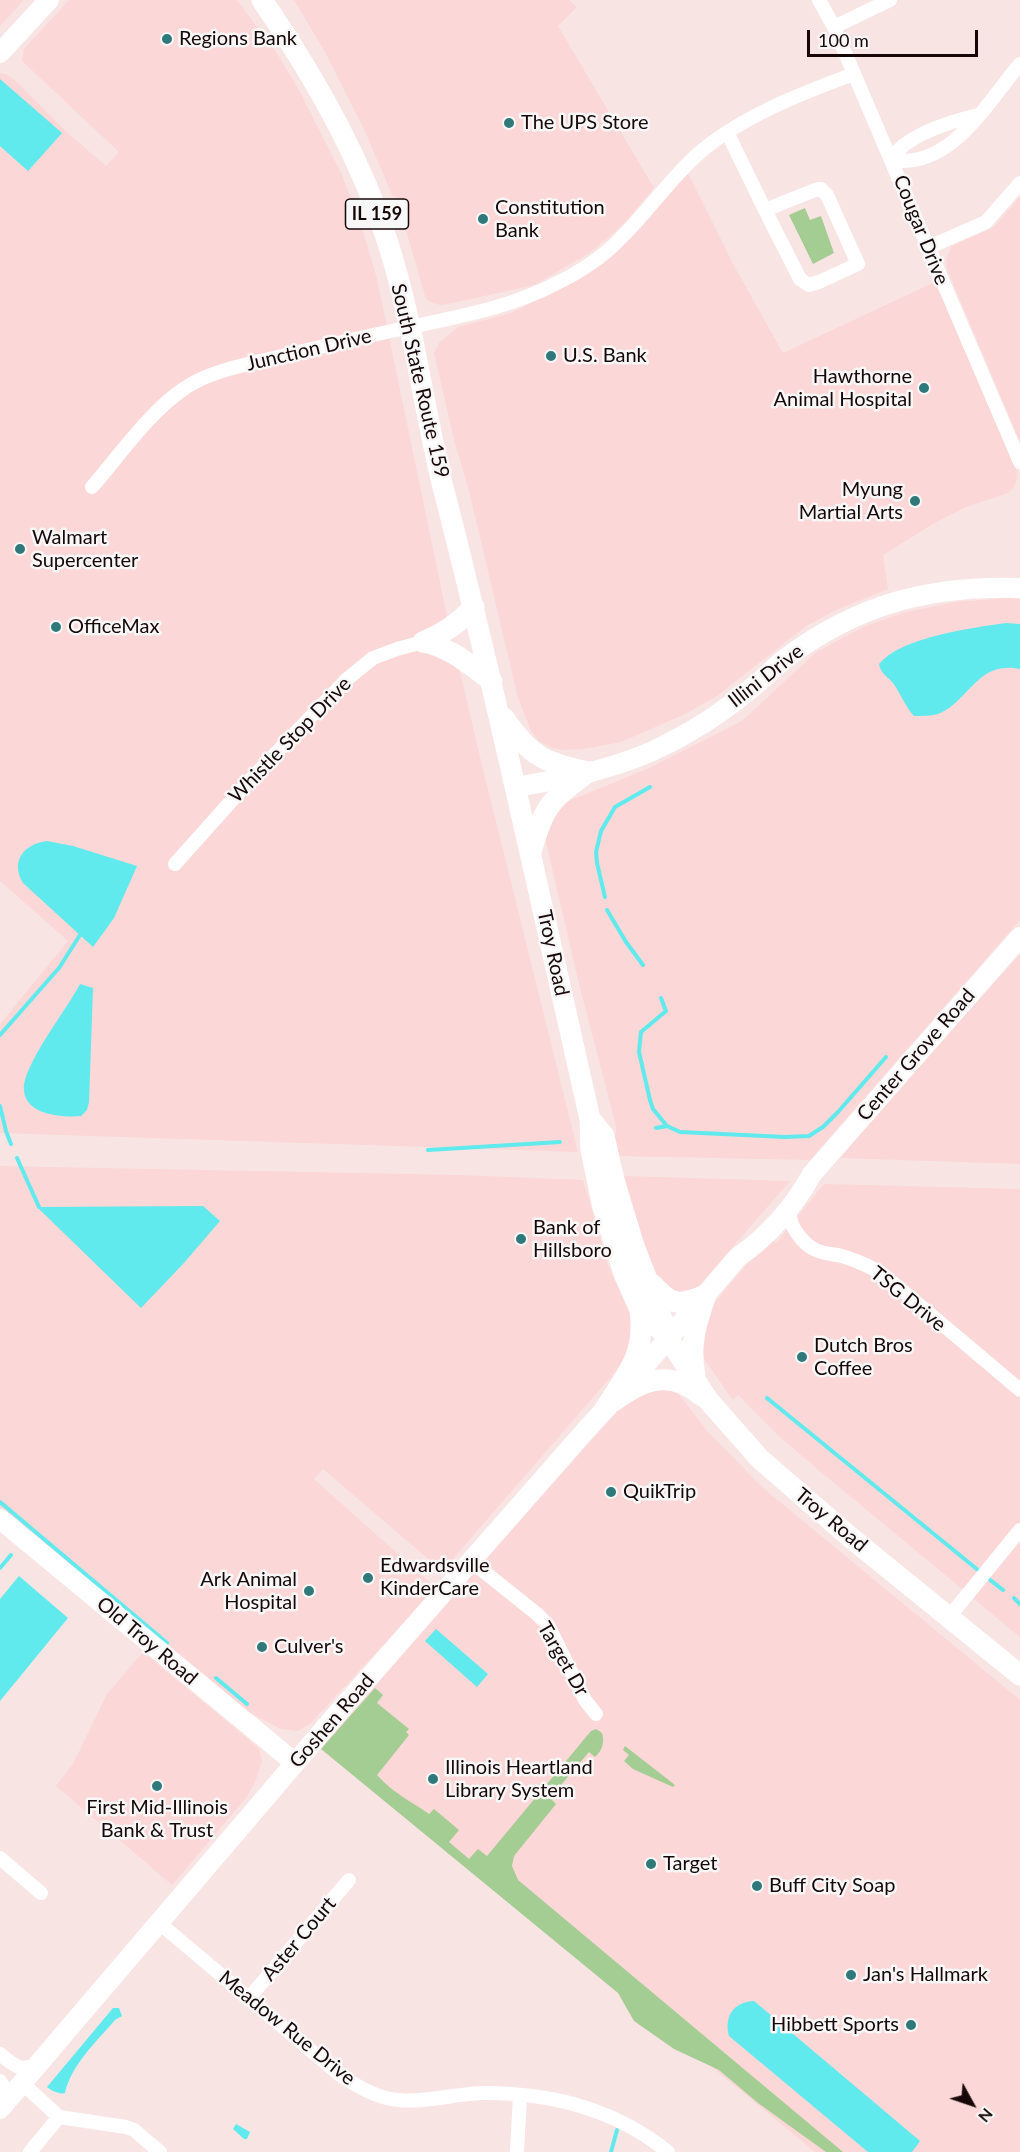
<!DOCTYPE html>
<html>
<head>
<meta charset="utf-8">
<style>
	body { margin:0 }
	#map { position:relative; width:1020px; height:2152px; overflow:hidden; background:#f9e4e4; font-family:Lato,sans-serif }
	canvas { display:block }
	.north { position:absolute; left:942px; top:2074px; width:60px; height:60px; -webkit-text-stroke:4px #f7f7f7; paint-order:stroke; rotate:130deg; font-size:16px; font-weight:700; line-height:24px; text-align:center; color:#170708 }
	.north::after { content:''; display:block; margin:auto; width:21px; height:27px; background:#170708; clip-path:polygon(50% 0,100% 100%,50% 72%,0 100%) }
	.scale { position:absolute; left:807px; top:30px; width:171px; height:27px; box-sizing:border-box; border:3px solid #170708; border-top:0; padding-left:8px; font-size:18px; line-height:21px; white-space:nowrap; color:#170708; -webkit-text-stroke:4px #f7f7f7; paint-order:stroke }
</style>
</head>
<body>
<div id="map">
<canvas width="1020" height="2152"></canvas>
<div class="north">N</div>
<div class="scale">100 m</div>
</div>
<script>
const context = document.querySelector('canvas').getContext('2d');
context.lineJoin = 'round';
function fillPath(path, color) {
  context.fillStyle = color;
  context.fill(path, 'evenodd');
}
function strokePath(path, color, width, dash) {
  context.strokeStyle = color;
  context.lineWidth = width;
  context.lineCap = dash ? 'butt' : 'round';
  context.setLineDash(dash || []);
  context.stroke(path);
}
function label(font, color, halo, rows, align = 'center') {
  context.font = font + ' Lato,sans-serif';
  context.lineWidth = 5;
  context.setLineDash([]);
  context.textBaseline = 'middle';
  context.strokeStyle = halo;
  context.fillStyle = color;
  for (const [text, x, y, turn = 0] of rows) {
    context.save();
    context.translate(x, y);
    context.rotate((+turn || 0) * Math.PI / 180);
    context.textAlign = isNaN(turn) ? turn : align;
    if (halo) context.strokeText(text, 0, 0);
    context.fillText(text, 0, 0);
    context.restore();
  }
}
fillPath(new Path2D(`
	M 0,0 L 24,0 L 0,26 Z
	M 69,0 L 237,0 L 278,55 L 299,90 L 342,175 L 362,228 L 377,279 L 448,621 L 480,757 L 578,1152 L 0,1133 L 0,1024 L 68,941 L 0,881 L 0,73 L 8,75 L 19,84 L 70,135 L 106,166 L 119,152 L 22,61 L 24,49 Z
	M 294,0 L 569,0 L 577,7 L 558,26 L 654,188 L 626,221 L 608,238 L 588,254 L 534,285 L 448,304 L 440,305 L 431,302 L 426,299 L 396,196 L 393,197 L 364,129 L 325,52 Z
	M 688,173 L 733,264 L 783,353 L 935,282 L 1017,472 L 1017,478 L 1014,487 L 1008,493 L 966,507 L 933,524 L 883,555 L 888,589 L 834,611 L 806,626 L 717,696 L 683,715 L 621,742 L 584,749 L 564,750 L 552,748 L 539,741 L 531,731 L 518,698 L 469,491 L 454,440 L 434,353 L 439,343 L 458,327 L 511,313 L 572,282 L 610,255 L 641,228 Z
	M 1020,197 L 1020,442 L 947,269 L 946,260 L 952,246 L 994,227 Z
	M 1009,598 L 1020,599 L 1020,920 L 810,1160 L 619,1156 L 615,1139 L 616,1126 L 579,984 L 543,829 L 561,804 L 647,769 L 742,721 L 815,653 L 865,626 L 906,612 L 955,602 Z
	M 1020,954 L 1020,1164 L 840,1158 L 927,1058 Z
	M 0,1166 L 458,1175 L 583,1180 L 608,1265 L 633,1322 L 629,1356 L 451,1561 L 443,1566 L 433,1563 L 323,1469 L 314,1479 L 435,1587 L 434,1590 L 311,1723 L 298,1731 L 281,1729 L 245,1710 L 0,1508 Z
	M 624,1176 L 790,1181 L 697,1288 L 678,1295 L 663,1288 L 646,1251 L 633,1211 Z
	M 824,1184 L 1020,1189 L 1020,1637 L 816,1468 L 780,1437 L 738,1395 L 733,1400 L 699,1352 L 710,1308 L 769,1238 L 776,1243 Z
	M 666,1388 L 678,1393 L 708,1432 L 763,1488 L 1020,1700 L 1020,2152 L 815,2152 L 551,1934 L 322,1742 L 632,1395 Z
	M 143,1652 L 248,1739 L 259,1749 L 262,1761 L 255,1782 L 246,1798 L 172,1885 L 56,1786 L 73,1764 L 107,1694 Z`), '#fbd7d7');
fillPath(new Path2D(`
	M 805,208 L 810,220 L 821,216 L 834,253 L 813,264 L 789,215 Z
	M 375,1688 L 383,1695 L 377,1703 L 409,1729 L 406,1732 L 409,1735 L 377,1775 C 393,1793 409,1800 429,1814 L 434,1809 L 459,1830 L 449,1842 L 469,1859 L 478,1849 L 487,1856 L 591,1731 L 596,1729 L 602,1733 C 605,1742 602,1751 595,1757 L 589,1752 L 550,1798 L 556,1804 L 514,1856 L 512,1866 L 518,1880 L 843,2152 L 826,2152 L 758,2103 L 719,2070 L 674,2049 L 634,2021 L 618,1993 L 321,1749 Z
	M 625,1746 L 675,1785 L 673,1787 L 633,1769 L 624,1761 L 629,1755 L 623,1750 Z`), '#a3cd93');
fillPath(new Path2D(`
	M 0,79 L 62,133 L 28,171 L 0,146 Z
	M 1006,623 L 1020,624 L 1020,669 C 977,660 970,701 938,714 C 930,716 922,716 914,716 C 905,706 901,694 893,683 C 887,676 881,674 879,664 C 901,637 972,628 1006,623 Z
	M 47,841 L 73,846 L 137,866 L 114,918 L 93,947 L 23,883 C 10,861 24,844 47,841 Z
	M 80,984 L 93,988 L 89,1102 L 87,1110 L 81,1116 C 63,1118 25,1115 24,1090 C 22,1066 68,1008 80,984 Z
	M 203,1206 L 220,1221 L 183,1264 L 141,1308 L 37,1207 Z
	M 19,1576 L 68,1618 L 0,1701 L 0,1599 Z
	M 436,1629 L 488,1674 L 477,1687 L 425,1641 Z
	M 754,2001 L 920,2141 L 912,2152 L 868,2152 L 729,2036 C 724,2017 733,2002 754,2001 Z
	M 113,2008 L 119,2008 L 122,2016 L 115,2020 C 97,2041 71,2065 65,2093 C 60,2095 50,2090 47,2087 Z
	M 236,2124 L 250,2132 L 247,2139 L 244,2139 L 233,2129 Z`), '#60eaed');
strokePath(new Path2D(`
	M 605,897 L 597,863 L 596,852 L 601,831 L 615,807 L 650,787
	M 607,910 L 626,942 L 643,965
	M 661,998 L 666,1011 L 641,1032 L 639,1052 L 650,1100 L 653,1109 L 667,1126
	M 0,1035 L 59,968 L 80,935
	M 0,1106 L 6,1131 L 11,1144
	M 656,1128 L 667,1126 L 680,1132 L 785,1137 L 809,1136 L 823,1127 L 838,1112 L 886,1057
	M 428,1150 L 560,1142
	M 17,1158 L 39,1207
	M 767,1398 L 978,1570
	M 0,1502 L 167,1643
	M 0,1568 L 11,1555
	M 989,1579 L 1003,1590
	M 1014,1598 L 1020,1604
	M 216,1678 L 247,1704
	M 611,2152 L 617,2130`), '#60eaed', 4);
strokePath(new Path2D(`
	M 819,0 L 834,27 L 1020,462
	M 834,27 L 890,0
	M 978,115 C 953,121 924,130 904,145 C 899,149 895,155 892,160 C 950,170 987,103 1020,64
	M 727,132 L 765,210
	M 821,189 L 827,195 L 858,264 L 819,282 L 809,285 L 800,279 L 765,210 L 815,190 Z
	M 927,248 L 986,222 L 1020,183
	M 92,487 C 119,456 151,410 185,388 C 210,371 245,365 274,358 C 323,346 372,335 420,325 C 466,315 513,306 555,284 C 578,273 603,257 621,238 C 648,211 669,180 698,154 C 740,117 802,93 854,74
	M 175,864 L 251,779 L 346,680 L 373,658 L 397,649 L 423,642
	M 792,1206 C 783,1221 804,1246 818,1251 C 826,1254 834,1254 842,1256 C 858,1261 872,1267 885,1276 L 1020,1390
	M 472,1562 L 537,1614 L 548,1625 L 585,1700 L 596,1714
	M 949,1617 L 1020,1530
	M 0,1858 L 41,1893
	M 158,1922 L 340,2075 C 358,2087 377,2098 398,2100 C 427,2103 457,2093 485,2093 C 552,2093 615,2109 668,2152
	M 249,1998 L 349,1880
	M 0,2054 C 12,2064 21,2073 36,2064
	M 0,2081 L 5,2089 L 7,2101
	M 22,2083 L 59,2117 L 126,2127 L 134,2130 L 160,2152
	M 30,2152 L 59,2117
	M 517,2152 L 520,2095`), '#fff', 14);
strokePath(new Path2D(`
	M 0,53 L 49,0
	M 516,787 C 568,778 622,768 669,743 C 701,727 731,706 759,682 C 768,675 776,665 786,658 C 858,604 931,585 1020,588
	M 0,1519 L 295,1763
	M 0,2109 L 330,1722 L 585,1431 L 641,1370 L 738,1257 C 768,1237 795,1205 812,1174 L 1020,937`), '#fff', 20);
strokePath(new Path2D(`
	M 262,0 C 313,74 359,154 387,240 C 413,320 423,405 443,487 C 497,697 542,908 590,1119 L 591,1150 L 603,1207 L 625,1276 L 640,1309 L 669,1339 L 708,1400 L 760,1459 L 850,1537 L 1020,1675
	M 423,642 C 450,647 470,665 492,681
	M 423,642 C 443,634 459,623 474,607
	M 504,718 C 530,756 544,763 588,772
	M 532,849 C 544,805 552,799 588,772
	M 590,1119 L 604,1136 L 614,1180 L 634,1246 L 668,1334
	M 652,1284 C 672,1306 678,1306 706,1295
	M 695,1375 C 689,1346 696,1323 706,1295
	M 614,1401 C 644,1379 670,1369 702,1396
	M 605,1409 C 628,1372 646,1355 640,1309`), '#fff', 21);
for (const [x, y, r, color] of [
	[167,39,6,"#30797b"],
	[509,123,6,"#30797b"],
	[483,219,6,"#30797b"],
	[551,356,6,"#30797b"],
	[924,388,6,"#30797b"],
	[915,501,6,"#30797b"],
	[20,549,6,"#30797b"],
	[56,627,6,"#30797b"],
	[521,1239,6,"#30797b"],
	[802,1357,6,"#30797b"],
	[611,1492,6,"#30797b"],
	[368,1578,6,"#30797b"],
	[309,1591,6,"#30797b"],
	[262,1647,6,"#30797b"],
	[433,1779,6,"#30797b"],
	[157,1786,6,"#30797b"],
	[651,1864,6,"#30797b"],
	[757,1886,6,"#30797b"],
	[851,1975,6,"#30797b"],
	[911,2025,6,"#30797b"]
]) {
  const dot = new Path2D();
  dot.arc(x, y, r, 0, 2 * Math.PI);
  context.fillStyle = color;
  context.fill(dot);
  strokePath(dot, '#f7f7f7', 2);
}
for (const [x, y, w] of [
	[377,214,63]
]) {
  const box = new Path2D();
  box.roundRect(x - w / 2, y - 15, w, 30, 4.5);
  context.fillStyle = '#f7f7f7';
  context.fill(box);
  strokePath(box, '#170708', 1.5);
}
label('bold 18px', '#170708', null, [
	["IL 159",377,214]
]);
label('20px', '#170708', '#f7f7f7', [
	["Regions Bank",179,39],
	["The UPS Store",521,123],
	["Constitution",495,208],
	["Bank",495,231],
	["U.S. Bank",563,356],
	["Hawthorne",912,377,"right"],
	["Animal Hospital",912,400,"right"],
	["Myung",903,490,"right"],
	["Martial Arts",903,513,"right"],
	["Walmart",32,538],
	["Supercenter",32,561],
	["OfficeMax",68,627],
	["Bank of",533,1228],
	["Hillsboro",533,1251],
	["Dutch Bros",814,1346],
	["Coffee",814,1369],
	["QuikTrip",623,1492],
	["Edwardsville",380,1566],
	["KinderCare",380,1589],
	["Ark Animal",297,1580,"right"],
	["Hospital",297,1603,"right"],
	["Culver's",274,1647],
	["Illinois Heartland",445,1768],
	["Library System",445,1791],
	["First Mid-Illinois",157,1808,"center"],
	["Bank & Trust",157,1831,"center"],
	["Target",663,1864],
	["Buff City Soap",769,1886],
	["Jan's Hallmark",863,1975],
	["Hibbett Sports",899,2025,"right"]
], 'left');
label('20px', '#170708', '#f7f7f7', [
	["Cougar Drive",921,230,68],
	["Junction Drive",309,350,-13],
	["South State Route 159",420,381,77],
	["Illini Drive",766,676,-38],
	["Whistle Stop Drive",290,740,-46],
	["Troy Road",553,953,78],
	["Center Grove Road",916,1055,-49],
	["TSG Drive",908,1299,39],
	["Troy Road",831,1520,40],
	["Old Troy Road",147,1641,40],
	["Target Dr",563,1659,60],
	["Goshen Road",332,1721,-49],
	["Aster Court",299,1939,-50],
	["Meadow Rue Drive",287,2028,39]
]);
</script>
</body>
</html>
